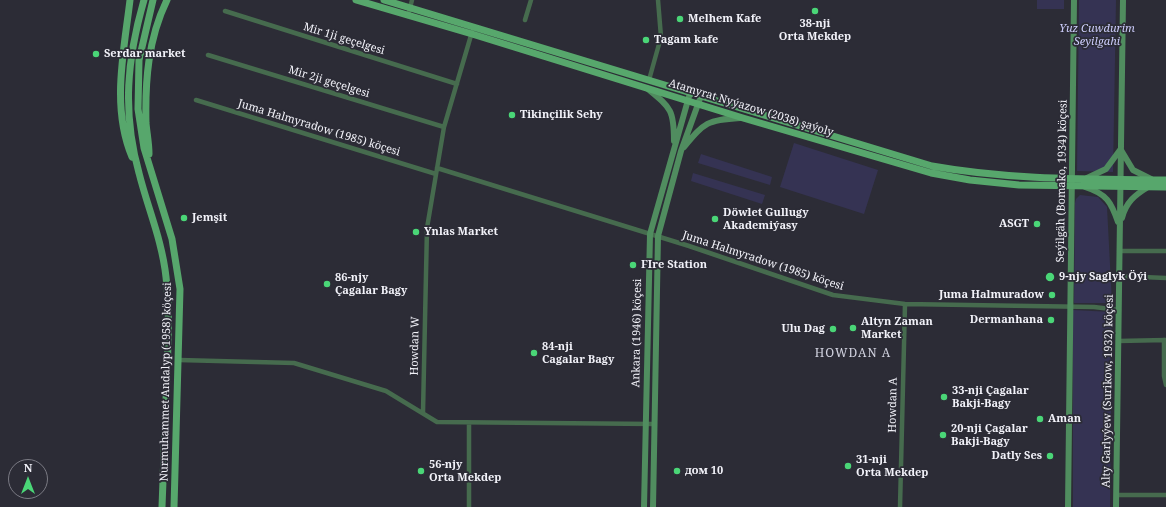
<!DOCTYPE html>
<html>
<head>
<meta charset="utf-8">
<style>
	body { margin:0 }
	#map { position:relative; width:1166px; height:507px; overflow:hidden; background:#2c2c36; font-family:"Noto Serif",serif }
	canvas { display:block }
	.north { position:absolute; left:8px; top:459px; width:40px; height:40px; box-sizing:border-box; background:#2c2c36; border:1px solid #7b7b84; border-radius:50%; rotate:0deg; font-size:11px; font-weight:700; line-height:16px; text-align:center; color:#f2f2f9 }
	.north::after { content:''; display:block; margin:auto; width:14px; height:18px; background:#4ad677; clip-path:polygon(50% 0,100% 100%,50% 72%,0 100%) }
</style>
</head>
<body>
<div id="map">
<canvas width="1166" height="507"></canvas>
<div class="north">N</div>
</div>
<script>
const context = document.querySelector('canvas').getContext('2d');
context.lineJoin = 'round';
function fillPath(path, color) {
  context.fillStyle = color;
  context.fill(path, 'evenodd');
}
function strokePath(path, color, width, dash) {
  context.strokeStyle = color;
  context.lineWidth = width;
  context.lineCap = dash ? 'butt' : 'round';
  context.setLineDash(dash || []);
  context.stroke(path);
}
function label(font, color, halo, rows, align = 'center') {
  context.font = font + ' "Noto Serif",serif';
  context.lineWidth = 3.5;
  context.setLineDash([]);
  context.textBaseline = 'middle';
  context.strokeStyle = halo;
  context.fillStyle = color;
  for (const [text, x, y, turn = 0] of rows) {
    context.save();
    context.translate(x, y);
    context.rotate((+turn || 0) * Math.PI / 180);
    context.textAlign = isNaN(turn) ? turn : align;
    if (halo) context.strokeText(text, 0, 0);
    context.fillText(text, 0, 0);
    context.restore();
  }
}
fillPath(new Path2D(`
	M 1037,0 L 1064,0 L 1064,9 L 1037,9 Z
	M 1079,0 L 1116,0 L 1113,172 L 1077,171 Z
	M 794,143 L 878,170 L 864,214 L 780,187 Z
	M 701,154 L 772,177 L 770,185 L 698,163 Z
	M 693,173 L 765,195 L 762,204 L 691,181 Z
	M 1080,195 L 1098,197 L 1107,207 L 1112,303 L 1074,303 L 1075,203 L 1076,199 Z
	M 1073,310 L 1112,312 L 1110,507 L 1073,507 Z`), '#353353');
strokePath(new Path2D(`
	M 225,11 L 457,84
	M 408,16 L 412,0
	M 525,20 L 531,0
	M 208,55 L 444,127
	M 649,80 L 661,37 L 658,0
	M 196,100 L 436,174
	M 437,168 L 689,246 L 833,295 L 905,304 L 1094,307 L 1119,310
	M 1119,251 L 1166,251
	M 1119,276 L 1166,278
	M 1164,340 L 1164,376 L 1166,385
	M 1118,341 L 1166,340
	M 179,360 L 294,363 L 386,391 L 437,422 L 654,424
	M 423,412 L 427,228 L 444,127 L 472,32
	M 1116,495 L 1166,495
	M 469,507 L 469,423
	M 900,507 L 905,304`), '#466b4e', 4.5);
strokePath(new Path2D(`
	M 648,89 C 671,108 674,110 674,141
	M 684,147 C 705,122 707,120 740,118
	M 1121,150 L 1133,170 L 1151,179
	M 1087,178 L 1106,169 L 1120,150
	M 1085,187 C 1107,194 1111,202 1118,222
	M 1122,218 C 1126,202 1135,195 1148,187
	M 644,507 L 650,234 L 690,93
	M 653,507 L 658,236 L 681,151 L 701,96
	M 1068,507 L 1074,0
	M 1116,507 L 1123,0`), '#508d5f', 6);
strokePath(new Path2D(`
	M 130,0 C 124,51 111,107 132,157
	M 144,0 C 127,59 122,112 139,173 C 148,209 162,240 166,277 C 170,310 168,342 167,374 C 165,418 164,463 162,507
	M 153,0 L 139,60 L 138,109 L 144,148 L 172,239 L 180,289 L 174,507
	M 356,0 L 472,34 L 743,118 L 931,173 L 970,180 L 1019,185 L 1166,187
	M 384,0 L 932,166 C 1010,180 1088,179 1166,180
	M 149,154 C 149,144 147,134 146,123 C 145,81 148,39 167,0`), '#57a76c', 7);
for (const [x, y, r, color] of [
	[815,11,4,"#4ad677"],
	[680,19,4,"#4ad677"],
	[646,40,4,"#4ad677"],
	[96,54,4,"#4ad677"],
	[512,115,4,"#4ad677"],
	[184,218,4,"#4ad677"],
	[715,219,4,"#4ad677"],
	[1037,224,4,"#4ad677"],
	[416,232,4,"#4ad677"],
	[633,265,4,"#4ad677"],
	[1050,277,5,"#4ad677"],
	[327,284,4,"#4ad677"],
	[1052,295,4,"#4ad677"],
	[1051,320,4,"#4ad677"],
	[853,328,4,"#4ad677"],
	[833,329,4,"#4ad677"],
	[534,353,4,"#4ad677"],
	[944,397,4,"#4ad677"],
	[1040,419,4,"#4ad677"],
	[943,435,4,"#4ad677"],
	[1050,456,4,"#4ad677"],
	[848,466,4,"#4ad677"],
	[421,471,4,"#4ad677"],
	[677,471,4,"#4ad677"]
]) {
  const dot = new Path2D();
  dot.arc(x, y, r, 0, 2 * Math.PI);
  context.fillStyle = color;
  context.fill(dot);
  strokePath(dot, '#2c2c36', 1.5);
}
label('bold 11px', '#f2f2f9', '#2c2c36', [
	["Melhem Kafe",688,19],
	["38-nji",815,24,"center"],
	["Orta Mekdep",815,37,"center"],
	["Tagam kafe",654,40],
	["Serdar market",104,54],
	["Tikinçilik Sehy",520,115],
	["Döwlet Gullugy",723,213],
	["Akademiýasy",723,226],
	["Jemşit",192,218],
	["ASGT",1029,224,"right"],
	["Ynlas Market",424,232],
	["FIre Station",641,265],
	["9-njy Saglyk Öýi",1059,277],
	["86-njy",335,278],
	["Çagalar Bagy",335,291],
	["Juma Halmuradow",1044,295,"right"],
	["Dermanhana",1043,320,"right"],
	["Altyn Zaman",861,322],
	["Market",861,335],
	["Ulu Dag",825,329,"right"],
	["84-nji",542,347],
	["Cagalar Bagy",542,360],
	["33-nji Çagalar",952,391],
	["Bakji-Bagy",952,404],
	["Aman",1048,419],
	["20-nji Çagalar",951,429],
	["Bakji-Bagy",951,442],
	["Datly Ses",1042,456,"right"],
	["31-nji",856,460],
	["Orta Mekdep",856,473],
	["56-njy",429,465],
	["Orta Mekdep",429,478],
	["дом 10",685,471]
], 'left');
label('italic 11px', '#cdcdfc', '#2c2c36', [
	["Yuz Cuwdurim",1097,29],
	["Seyilgahi",1097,42]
]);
label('11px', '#f2f2f9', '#2c2c36', [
	["Mir 1ji geçelgesi",344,39,17],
	["Mir 2ji geçelgesi",329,82,17],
	["Atamyrat Nyýazow (2038) şaýoly",751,108,17],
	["Juma Halmyradow (1985) köçesi",319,128,17],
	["Seýilgäh (Bomako, 1934) köçesi",1062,181,-89],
	["Juma Halmyradow (1985) köçesi",763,261,18],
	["Ankara (1946) köçesi",637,333,-89],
	["Howdan W",415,346,-89],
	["Nurmuhammet Andalyp (1958) köçesi",166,382,-89],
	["Alty Garlyýew (Surikow, 1932) köçesi",1108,391,-89],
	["Howdan A",893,405,-89]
]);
context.letterSpacing = '1px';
label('12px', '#d1d2df', '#2c2c36', [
	["HOWDAN A",853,354]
]);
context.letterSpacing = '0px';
</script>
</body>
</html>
